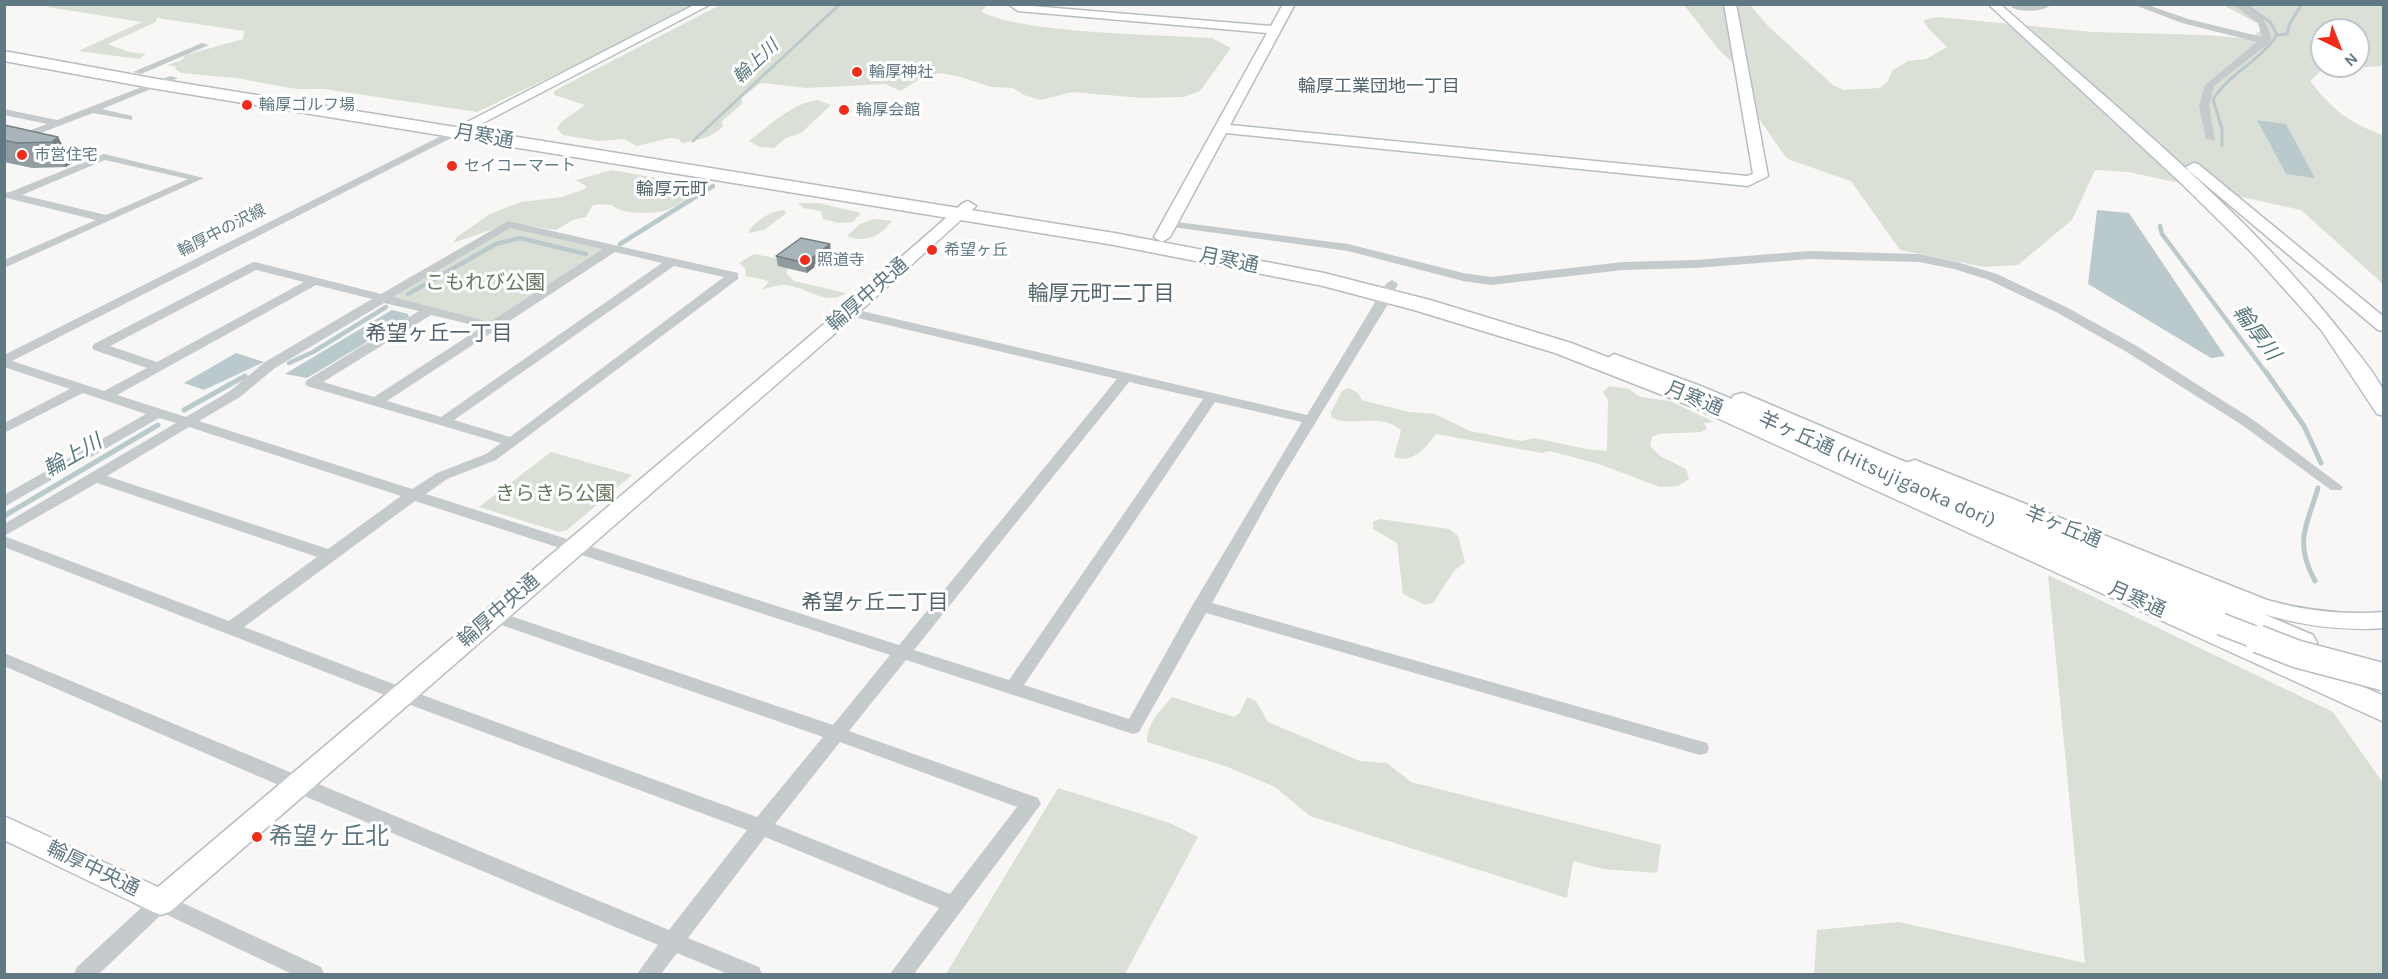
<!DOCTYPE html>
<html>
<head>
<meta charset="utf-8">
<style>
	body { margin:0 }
	#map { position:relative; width:2388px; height:979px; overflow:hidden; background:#f8f7f5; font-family:Karla,sans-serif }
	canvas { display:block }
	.frame { position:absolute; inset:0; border:6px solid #607983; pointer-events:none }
	.north { position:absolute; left:2310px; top:18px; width:60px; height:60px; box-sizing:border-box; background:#fff; border:2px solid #bfc9cd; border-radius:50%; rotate:137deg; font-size:16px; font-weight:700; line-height:24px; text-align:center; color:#607983 }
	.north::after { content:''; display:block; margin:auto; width:21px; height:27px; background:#f42b18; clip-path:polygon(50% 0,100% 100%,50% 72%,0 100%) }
</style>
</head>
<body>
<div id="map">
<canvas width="2388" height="979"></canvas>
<div class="frame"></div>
<div class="north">N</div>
</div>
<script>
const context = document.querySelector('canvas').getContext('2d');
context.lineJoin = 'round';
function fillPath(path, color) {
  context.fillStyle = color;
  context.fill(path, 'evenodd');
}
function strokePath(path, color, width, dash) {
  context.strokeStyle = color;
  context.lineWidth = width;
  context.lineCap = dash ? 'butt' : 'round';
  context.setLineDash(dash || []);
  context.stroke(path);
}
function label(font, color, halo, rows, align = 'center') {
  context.font = font + ' Karla,"Noto Sans JP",sans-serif';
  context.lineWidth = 6;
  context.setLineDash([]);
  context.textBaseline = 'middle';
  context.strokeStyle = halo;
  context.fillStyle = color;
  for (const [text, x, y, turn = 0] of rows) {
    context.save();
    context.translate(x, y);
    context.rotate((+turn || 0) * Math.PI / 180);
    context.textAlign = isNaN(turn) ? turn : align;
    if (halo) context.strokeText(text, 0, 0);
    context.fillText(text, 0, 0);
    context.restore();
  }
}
fillPath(new Path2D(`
	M 49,4 L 702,5 L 477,112 L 324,89 L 296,89 L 236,78 L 181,73 L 175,69 L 176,67 L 167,65 L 182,60 L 186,55 L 243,39 L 244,31 L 157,18 L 156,22 L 108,44 L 129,52 L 146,54 L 139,59 L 78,51 L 142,22 L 47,7 Z
	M 720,5 L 988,5 L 981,11 C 1015,33 1164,35 1212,38 L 1231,48 L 1200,91 L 1184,97 L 1142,98 L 1072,92 L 1041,100 L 1024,95 L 1013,88 L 992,87 L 957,76 L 940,73 L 924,76 L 901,91 L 885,84 L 807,88 L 761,83 L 742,97 L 742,104 L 722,121 L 723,126 C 713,138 697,140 682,143 L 679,139 L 669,138 L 637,146 L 624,139 L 598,141 L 563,135 L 557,129 L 561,122 L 585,105 L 554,95 L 554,91 Z
	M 1684,5 L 1750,5 L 1769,27 L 1833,85 L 1844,90 L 1880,88 L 1888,81 L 1892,71 L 1908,61 L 1926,59 L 1947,47 L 1928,28 L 1923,20 L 1938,17 L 2093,32 L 2205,35 L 2250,39 L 2262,29 L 2257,23 L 2223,5 L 2383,5 L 2383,66 L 2322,70 L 2310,81 C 2333,110 2349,123 2383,135 L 2383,284 L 2301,210 L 2129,172 L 2095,170 L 2072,220 L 2018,265 L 1984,267 L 1900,250 L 1851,181 L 1790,160 L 1785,156 L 1745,99 L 1752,81 L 1719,50 ZM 2322,30 L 2358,30 L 2358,66 L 2322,66 Z
	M 818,100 L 831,105 L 801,133 L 786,138 L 774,148 L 760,147 L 749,141 C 769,126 792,103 818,100 Z
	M 612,170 L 705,187 C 693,196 680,204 667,210 C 656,214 620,215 612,205 L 599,204 L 592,206 L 586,217 L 573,220 L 556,230 L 510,223 L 612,249 L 491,326 L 381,298 L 496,228 L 453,243 L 457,237 L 490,214 L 521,202 L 562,197 L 585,189 L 586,186 L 576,180 Z
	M 798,203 L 818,203 L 861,213 L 853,222 L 839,223 L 823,219 L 821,211 L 803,208 Z
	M 784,210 L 786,213 L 784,215 L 764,230 L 748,233 C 753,222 772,210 784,210 Z
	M 873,219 L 892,221 C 880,237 865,243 847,236 L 860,224 Z
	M 754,254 L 775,258 L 789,266 L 786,273 L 794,281 L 846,293 C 826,307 806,287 786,285 C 779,284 769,288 762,290 L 769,281 L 746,276 L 745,268 L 739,263 Z
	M 1609,386 L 1629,389 L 1640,397 L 1670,401 L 1714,422 L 1704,423 L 1707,429 L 1701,432 L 1659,434 L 1652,437 L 1650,446 L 1660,456 L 1686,469 L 1689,479 L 1678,486 L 1660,487 L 1599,464 L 1550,451 L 1542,453 L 1436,434 C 1426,448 1412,464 1394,457 L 1401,431 C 1382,411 1353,429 1331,417 L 1331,412 L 1342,391 L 1349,388 L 1358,393 L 1362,400 L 1409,412 L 1435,414 L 1470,431 L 1521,441 L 1535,438 L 1586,449 L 1607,451 L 1608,401 L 1603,392 Z
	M 551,452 L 632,475 L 567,530 L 559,532 L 479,507 Z
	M 1380,519 L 1449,529 L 1458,536 L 1465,562 L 1454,571 L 1433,603 L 1425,605 L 1403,594 L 1397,543 L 1373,529 L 1373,522 Z
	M 2048,575 L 2333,712 L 2383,783 L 2383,974 L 1814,974 L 1817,930 L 1899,922 L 2085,963 Z
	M 1172,697 L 1234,717 L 1240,713 L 1247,697 L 1256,701 L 1268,722 L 1360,761 L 1387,763 L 1411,782 L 1661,845 L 1657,873 L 1603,869 L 1573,861 L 1567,898 L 1310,816 L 1275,787 L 1225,766 L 1147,742 C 1147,723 1160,711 1172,697 Z
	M 1058,788 L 1170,823 L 1198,837 L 1125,974 L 946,974 Z`), '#dae0d5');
fillPath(new Path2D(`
	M 2257,120 L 2286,124 L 2315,178 L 2286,174 Z
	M 2097,210 L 2129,213 L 2225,356 L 2211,358 L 2088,284 Z
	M 392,310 L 408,314 L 409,317 L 307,378 L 285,374 Z
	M 236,353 L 264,362 L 204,390 L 184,383 Z`), '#bacacc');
strokePath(new Path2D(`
	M 2245,4 L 2271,23 L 2277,35
	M 2277,35 L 2287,34 L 2290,23 L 2302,4
	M 693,141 L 840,4
	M 2222,146 L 2222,129 L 2213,99 C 2230,73 2260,61 2277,35`), '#bacacc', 3);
strokePath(new Path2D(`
	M 2160,226 L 2162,234 L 2267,374
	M 620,244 L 713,186
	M 408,294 L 496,244 L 520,238 L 586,254
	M 289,363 L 313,352 L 386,307`), '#bacacc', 4.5);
strokePath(new Path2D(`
	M 2266,372 L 2304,426 L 2321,463
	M 184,410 L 245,376
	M 4,516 L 158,425
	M 2315,581 C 2294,542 2306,528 2318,488`), '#bacacc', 5);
const secondary = new Path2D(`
	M 696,4 L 711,4 L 460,135 L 455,136 L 448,132 Z
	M 1008,4 L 1271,26 L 1283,4 L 1295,4 L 1230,125 L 1747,176 L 1753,174 L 1724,4 L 1736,4 L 1768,176 L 1748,186 L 1226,133 L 1170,237 L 1162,242 L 1154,237 L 1267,33 L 1018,11 Z
	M 1988,4 L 2000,4 C 2118,110 2247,211 2345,337 C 2355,350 2379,377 2384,393 C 2385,399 2384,409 2384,416 L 2377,414 L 2322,331 L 2253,254 L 2180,182 Z
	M 2193,163 L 2198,164 L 2384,317 L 2384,331 L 2378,330 L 2188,170 L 2186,167 Z
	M 968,201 L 976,206 L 973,209 L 855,316 L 171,911 L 161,915 L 151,911 L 4,840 L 4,816 L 158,887 L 843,308 L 963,203 Z
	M 1614,354 L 1698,385 L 1851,448 L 2229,618 L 2233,624 L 2229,630 L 2221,632 L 2213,630 L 1837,457 L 1607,364 L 1605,360 Z
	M 1915,460 L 2267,600 C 2306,611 2343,615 2384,612 L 2384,628 C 2291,635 2218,599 2135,565 C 2059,534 1983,503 1908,470 L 1905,466 L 1908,462 Z`);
const highway = new Path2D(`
	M 4,51 L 157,79 L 1114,233 L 1324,273 L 1430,300 L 1571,343 L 1711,397 L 2384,696 L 2384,722 L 1693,407 L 1555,353 L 1414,310 L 1323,286 L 1114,245 L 157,89 L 4,61 Z
	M 1743,393 L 2313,635 L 2317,643 L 2313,651 L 2302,654 L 2291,651 L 1734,405 L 1731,400 L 1734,395 Z`);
strokePath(secondary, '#b7bec2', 3);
strokePath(highway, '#b7bcbf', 3);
fillPath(new Path2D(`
	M 2053,4 C 2042,12 2022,13 2011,7 L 2015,4 Z
	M 2132,4 L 2145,4 L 2188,19 L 2262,37 L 2258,23 L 2233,4 C 2252,4 2268,19 2271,38 L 2269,43 L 2214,86 L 2209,106 L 2215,141 L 2206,139 L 2199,106 L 2205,85 L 2257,42 L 2182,23 Z
	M 202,43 L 209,45 L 141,74 L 133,72 Z
	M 170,76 L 178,78 L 102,109 L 132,116 L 132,120 L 93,113 L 4,147 L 4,140 L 47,124 L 4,115 L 4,109 L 57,120 Z
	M 455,129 L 459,130 L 459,134 L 12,361 L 104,391 L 147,368 L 94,350 L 92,347 L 94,344 L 251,263 L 255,262 L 381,294 L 508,221 L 738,273 L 738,279 L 496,460 L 447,479 L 426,494 L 899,645 L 1117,379 L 845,315 L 845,309 L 849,308 L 1307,415 L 1386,284 L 1392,280 L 1398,284 L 1388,304 L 1278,484 L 1212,603 L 1700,741 L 1707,743 L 1709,748 L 1707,753 L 1700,755 L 1206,613 L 1139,732 L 1133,734 L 906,660 L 849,731 L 1038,798 L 1041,804 L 914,974 L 890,974 L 939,908 L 765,837 L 688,938 L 759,967 L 762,974 L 728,974 L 677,953 L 661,974 L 637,974 L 658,945 L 290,790 L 4,666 L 4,653 L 669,930 L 747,830 L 413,706 L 4,547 L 4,536 L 229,621 L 317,557 L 97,483 L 4,536 L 4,524 L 176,423 L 159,418 L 4,507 L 4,495 L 146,414 L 83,393 L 4,433 L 4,423 L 70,389 L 4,367 L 4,355 ZM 510,228 L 603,249 L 490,322 L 393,297 ZM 615,252 L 662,263 L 441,417 L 387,401 ZM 674,266 L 724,277 L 510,437 L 454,420 ZM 256,270 L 304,282 L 157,362 L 110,346 ZM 316,285 L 372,299 L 265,362 L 230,391 L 186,417 L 117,395 ZM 384,303 L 419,311 L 307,380 L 305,383 L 307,386 L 501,443 L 486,454 L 437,473 L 412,489 L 199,421 L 240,397 L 275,368 ZM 431,315 L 482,327 L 374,397 L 323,382 ZM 1129,382 L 1203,399 L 1009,680 L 914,650 ZM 1215,402 L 1302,422 L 1192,606 L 1129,719 L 1024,685 ZM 189,427 L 401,496 L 328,549 L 107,476 ZM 415,501 L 890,655 L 833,725 L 499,612 L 487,612 L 485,616 L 487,620 L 823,737 L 757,817 L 425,696 L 244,627 ZM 840,742 L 1017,807 L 950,894 L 775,824 Z
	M 104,154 L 204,178 L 4,268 L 4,260 L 96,220 L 7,198 L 4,197 L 4,193 L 10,192 ZM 105,160 L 188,179 L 106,215 L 22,195 Z
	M 1169,221 L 1348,244 L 1463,273 L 1491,277 L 1623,262 L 1696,260 L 1809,251 L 1919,254 L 1957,262 L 1997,274 L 2066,307 L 2135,345 L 2252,419 L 2343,487 L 2341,490 L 2331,490 L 2242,425 L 2125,351 L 2058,313 L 1989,280 L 1954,269 L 1919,262 L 1809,259 L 1696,268 L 1623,270 L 1491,285 L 1463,281 L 1348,251 L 1165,226 L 1163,224 Z
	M 161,893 L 321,967 L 324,974 L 292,974 L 163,913 L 99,974 L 74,974 L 77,967 L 154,896 Z`), '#c5cacd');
fillPath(secondary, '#fff');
fillPath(highway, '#fff');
const secondaryBridgeFar1 = new Path2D(`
	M 2221,624 L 2262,640`);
const secondaryBridge = new Path2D(`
	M 2258,639 L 2297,654 L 2384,677`);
strokePath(secondaryBridgeFar1, '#b7bec2', 24, []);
strokePath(secondaryBridge, '#b7bec2', 30, []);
strokePath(secondaryBridgeFar1, '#fff', 21);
strokePath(secondaryBridge, '#fff', 27);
fillPath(new Path2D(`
	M 4,125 L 58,137 L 72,163 L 66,167 L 32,168 L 4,162 Z
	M 831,254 L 807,273 L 778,266 L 776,256 Z`), '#919ca0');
fillPath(new Path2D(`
	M 58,137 L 72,163 L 66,167 L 52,142 Z
	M 830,244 L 831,254 L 807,273 L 805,263 Z`), '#767f82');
const building = new Path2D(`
	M 4,125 L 58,137 L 52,142 L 17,143 L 4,140 Z
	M 801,238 L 830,244 L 805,263 L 776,256 Z`);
fillPath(building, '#a9b5ba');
strokePath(building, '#767f82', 1.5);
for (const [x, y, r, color] of [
	[857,72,6,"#f42b18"],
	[247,105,6,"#f42b18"],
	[844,110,6,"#f42b18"],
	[22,155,6,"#f42b18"],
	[452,166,6,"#f42b18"],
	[932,250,6,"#f42b18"],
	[805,260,6,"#f42b18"],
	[257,837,6,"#f42b18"]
]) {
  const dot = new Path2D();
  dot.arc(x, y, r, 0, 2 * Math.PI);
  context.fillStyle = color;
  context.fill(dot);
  strokePath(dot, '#fff', 2);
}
label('16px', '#607983', '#fff', [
	["輪厚神社",869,72],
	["輪厚ゴルフ場",259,105],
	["輪厚会館",856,110],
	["市営住宅",34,155],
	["セイコーマート",464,166],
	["希望ヶ丘",944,250],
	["照道寺",817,260]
], 'left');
label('16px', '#607983', '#fff', [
	["輪厚中の沢線",222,231,-27]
]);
label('italic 18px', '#5a797d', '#fff', [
	["輪上川",756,62,-43]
]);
label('18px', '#53656d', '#fff', [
	["輪厚工業団地一丁目",1379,87]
]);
label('18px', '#53656d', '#fff', [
	["輪厚元町",672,190]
]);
label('20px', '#607983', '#fff', [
	["月寒通",484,137,10],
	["月寒通",1229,261,11],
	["輪厚中央通",868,295,-41],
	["月寒通",1694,399,22],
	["羊ヶ丘通 (Hitsujigaoka dori)",1877,470,24],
	["羊ヶ丘通",2063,527,22],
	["月寒通",2137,600,24],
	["輪厚中央通",499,611,-41],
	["輪厚中央通",93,869,26]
]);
label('20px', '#687a5f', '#fff', [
	["こもれび公園",485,283],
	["きらきら公園",555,494]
]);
label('21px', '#53656d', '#fff', [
	["輪厚元町二丁目",1101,294],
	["希望ヶ丘一丁目",439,334],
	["希望ヶ丘二丁目",875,603]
]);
label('italic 21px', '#5a797d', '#fff', [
	["輪厚川",2256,333,53],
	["輪上川",73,456,-30]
]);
label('24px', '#607983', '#fff', [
	["希望ヶ丘北",269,837]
], 'left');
</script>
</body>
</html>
